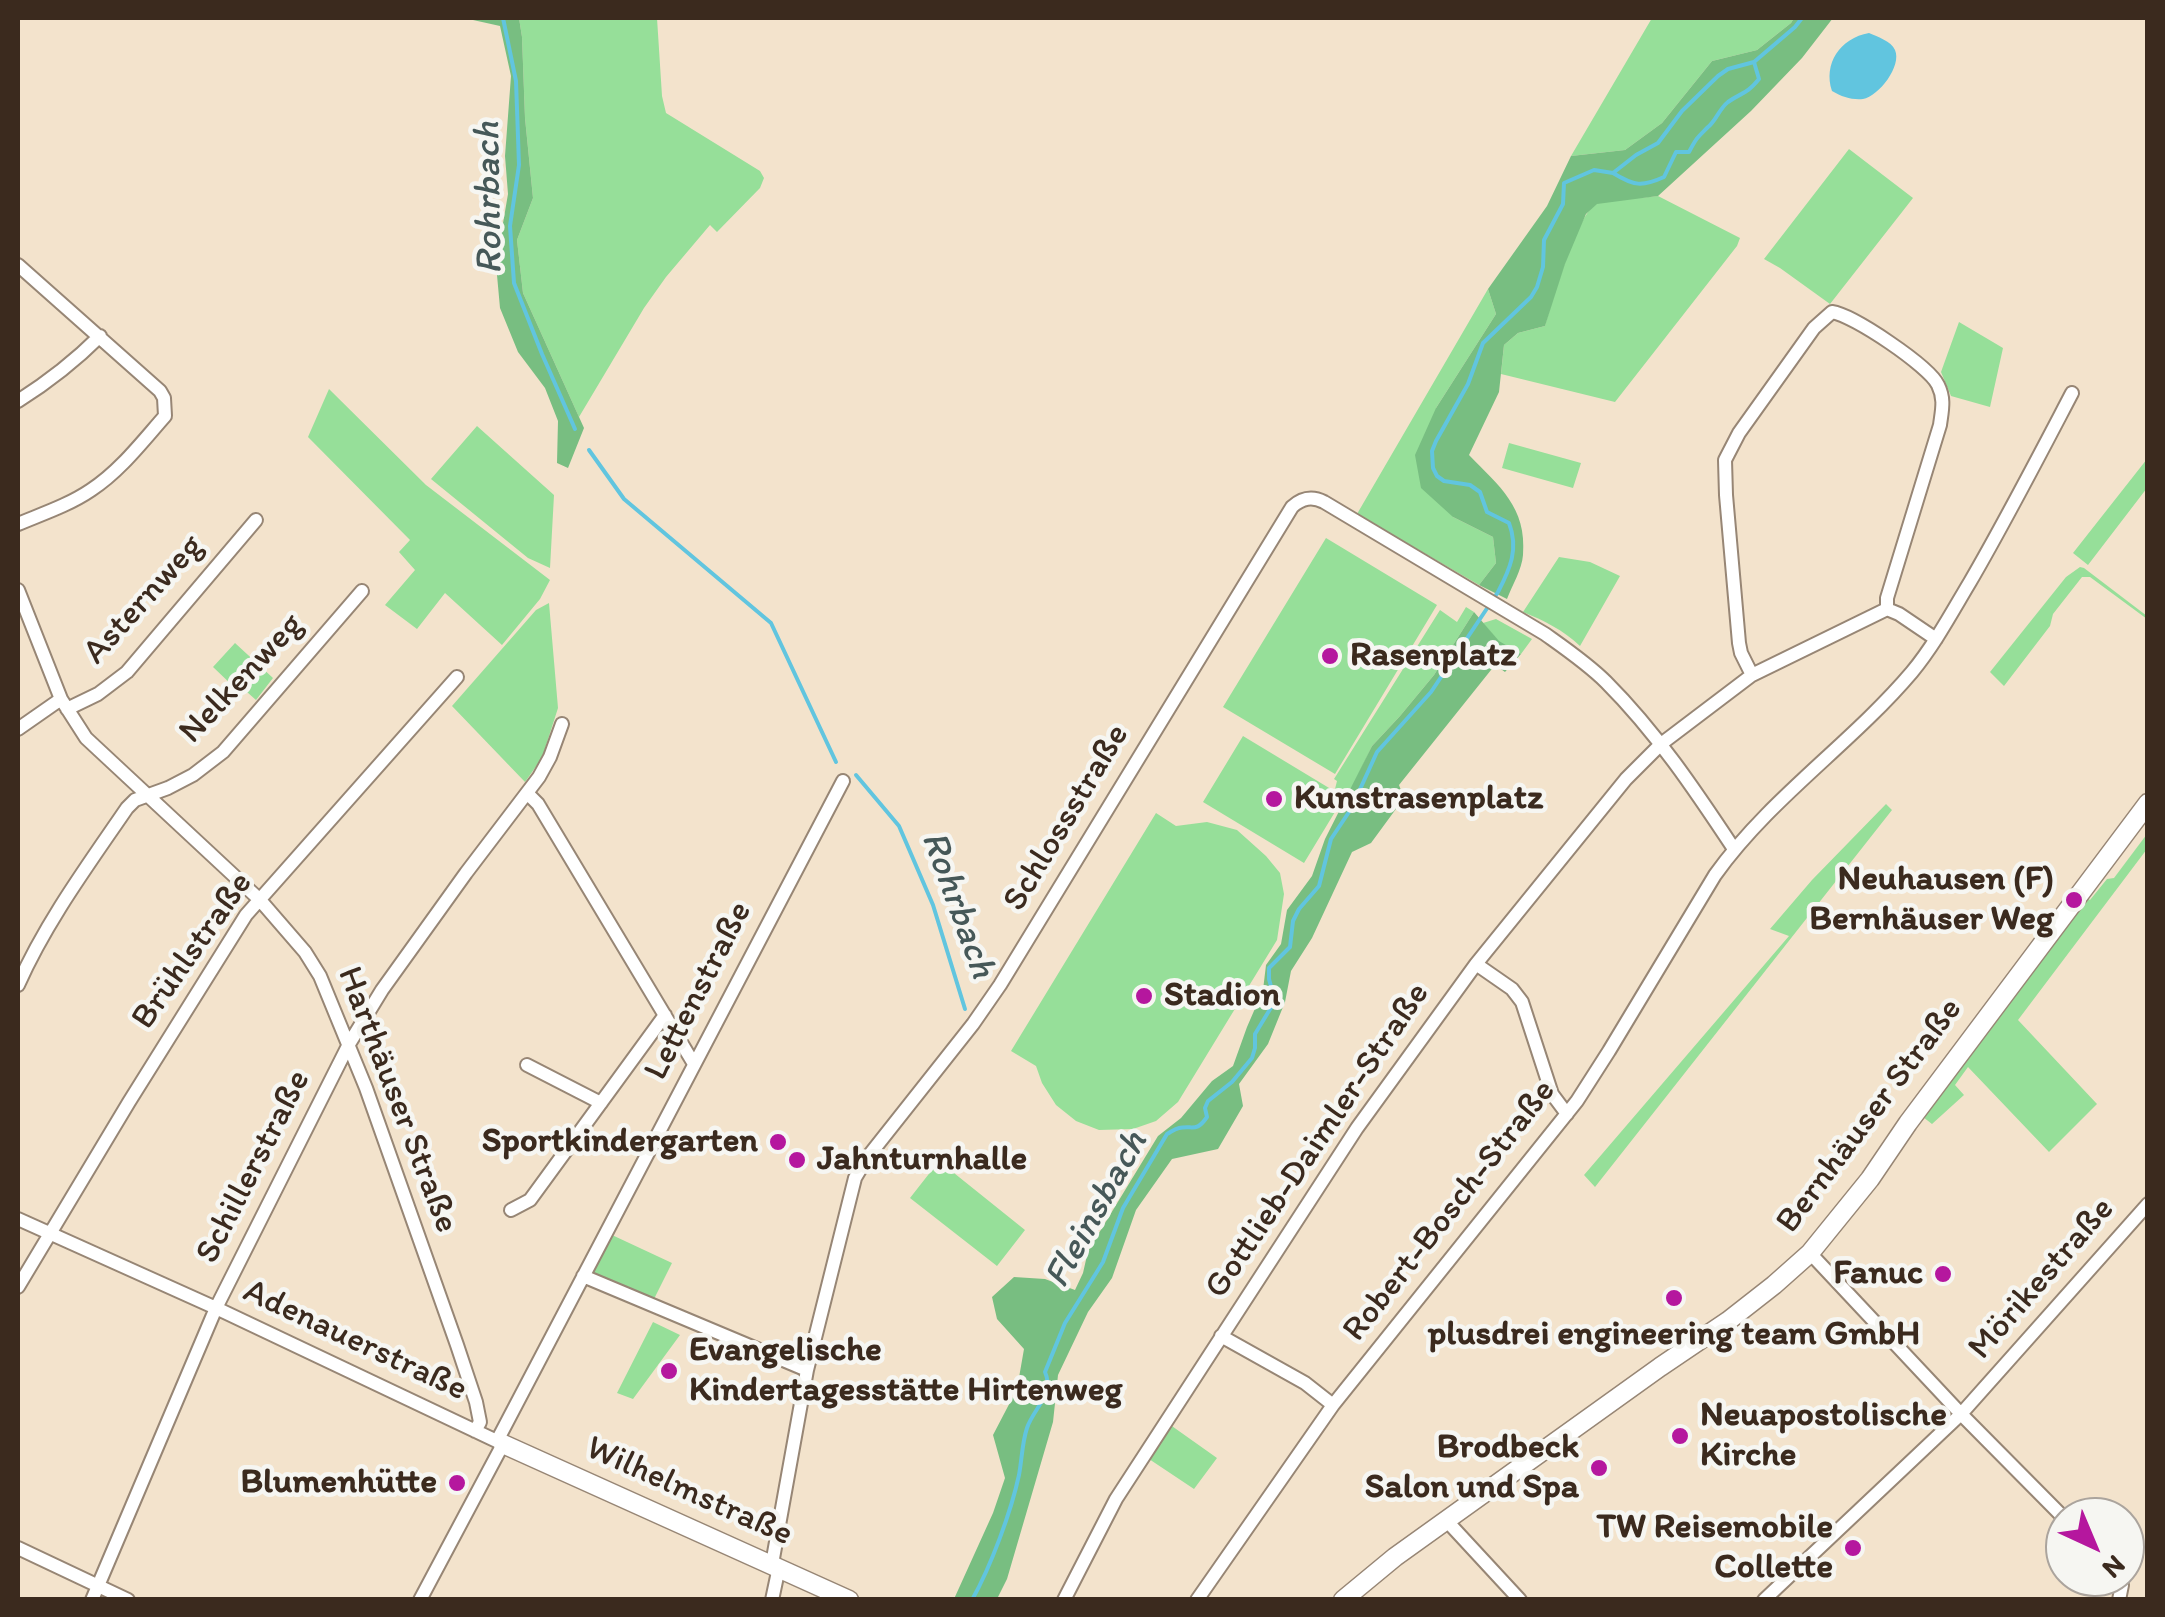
<!DOCTYPE html>
<html>
<head>
<meta charset="utf-8">
<style>
	body { margin:0 }
	#map { position:relative; width:2165px; height:1617px; overflow:hidden; background:#f3e3cc; font-family:Itim,sans-serif }
	canvas { display:block }
	.frame { position:absolute; inset:0; border:20px solid #3b2a1e; pointer-events:none }
	.north { position:absolute; left:2045px; top:1497px; width:100px; height:100px; box-sizing:border-box; background:#f6f6f2; border:2px solid #aba49d; border-radius:50%; rotate:136deg; font-size:28px; font-weight:700; line-height:40px; text-align:center; color:#3b2a1e }
	.north::after { content:''; display:block; margin:auto; width:35px; height:45px; background:#b5179e; clip-path:polygon(50% 0,100% 100%,50% 72%,0 100%) }
</style>
</head>
<body>
<div id="map">
<canvas width="2165" height="1617"></canvas>
<div class="frame"></div>
<div class="north">N</div>
</div>
<script>
const context = document.querySelector('canvas').getContext('2d');
context.lineJoin = 'round';
function fillPath(path, color) {
  context.fillStyle = color;
  context.fill(path, 'evenodd');
}
function strokePath(path, color, width, dash) {
  context.strokeStyle = color;
  context.lineWidth = width;
  context.lineCap = dash ? 'butt' : 'round';
  context.setLineDash(dash || []);
  context.stroke(path);
}
function label(font, color, halo, rows, align = 'center') {
  context.font = font + ' Itim,sans-serif';
  context.lineWidth = 9;
  context.setLineDash([]);
  context.textBaseline = 'middle';
  context.strokeStyle = halo;
  context.fillStyle = color;
  for (const [text, x, y, turn = 0] of rows) {
    context.save();
    context.translate(x, y);
    context.rotate((+turn || 0) * Math.PI / 180);
    context.textAlign = isNaN(turn) ? turn : align;
    if (halo) context.strokeText(text, 0, 0);
    context.fillText(text, 0, 0);
    context.restore();
  }
}
fillPath(new Path2D(`
	M 519,18 L 657,18 L 662,96 L 666,113 L 760,171 L 764,178 L 760,188 L 717,232 L 710,225 L 666,277 L 644,308 L 579,417 L 523,293 L 517,240 L 533,198 L 525,118 L 522,37 Z
	M 1652,18 L 1794,18 L 1791,23 L 1757,50 L 1712,61 L 1662,123 L 1625,150 L 1571,156 Z
	M 1849,149 L 1913,198 L 1830,304 L 1780,268 L 1764,259 Z
	M 1658,196 L 1740,238 L 1737,246 L 1615,402 L 1501,374 L 1504,345 L 1518,333 L 1545,326 C 1552,303 1577,214 1596,204 C 1607,199 1644,198 1658,196 Z
	M 1488,289 L 1496,314 L 1436,408 L 1453,517 L 1493,537 L 1496,563 L 1479,585 L 1357,514 Z
	M 1959,322 L 2003,348 L 1990,407 L 1951,396 L 1941,372 Z
	M 329,389 L 426,485 L 550,580 L 540,599 L 502,645 L 445,593 L 417,629 L 385,605 L 415,570 L 399,552 L 410,540 L 308,437 Z
	M 477,426 L 554,495 L 550,568 L 528,558 L 431,479 Z
	M 1509,443 L 1581,463 L 1573,488 L 1502,468 Z
	M 2147,459 L 2147,488 L 2088,565 L 2073,553 Z
	M 1326,538 L 1437,605 L 1335,774 L 1223,707 Z
	M 1559,557 L 1590,562 L 1620,576 L 1580,646 C 1563,630 1545,621 1523,612 Z
	M 2080,567 L 2084,568 L 2147,616 L 2147,619 L 2090,577 L 2082,577 L 2053,614 L 2050,626 L 2004,686 L 1990,672 L 2066,577 Z
	M 549,603 L 558,708 L 542,758 L 525,782 L 452,706 L 536,610 Z
	M 1466,607 L 1474,612 L 1434,675 L 1400,716 L 1372,746 L 1349,794 L 1335,789 L 1337,781 L 1334,779 L 1440,610 L 1457,622 Z
	M 1496,619 L 1532,639 L 1521,654 L 1499,642 L 1483,623 Z
	M 235,643 L 273,678 L 256,700 L 239,685 L 235,688 L 213,667 Z
	M 1243,736 L 1344,797 L 1304,863 L 1203,802 Z
	M 1886,804 L 1892,810 L 1595,1187 L 1584,1175 L 1789,936 L 1770,929 L 1812,880 Z
	M 1156,813 L 1176,826 L 1207,822 L 1237,830 L 1266,856 L 1280,873 L 1284,894 L 1277,940 L 1178,1102 L 1156,1121 L 1133,1129 L 1099,1130 L 1076,1121 L 1056,1105 L 1042,1083 L 1036,1066 L 1011,1051 Z
	M 2147,834 L 2147,849 L 2018,1020 L 2097,1104 L 2049,1152 L 1968,1067 L 1955,1085 L 1964,1095 L 1932,1124 L 1923,1117 L 2087,898 L 2090,900 L 2107,879 L 2114,878 Z
	M 939,1161 L 1025,1230 L 997,1266 L 910,1198 Z
	M 612,1235 L 672,1263 L 653,1301 L 592,1273 Z
	M 653,1322 L 680,1335 L 633,1399 L 617,1393 Z
	M 1169,1424 L 1217,1458 L 1194,1489 L 1149,1459 Z`), '#96df99');
fillPath(new Path2D(`
	M 464,18 L 519,18 L 522,37 L 525,118 L 533,198 L 517,240 L 523,293 L 584,428 L 568,468 L 557,463 L 558,421 L 545,388 L 518,352 L 500,308 L 496,264 L 508,194 L 505,156 L 511,76 L 500,26 Z
	M 1794,18 L 1833,18 L 1802,58 L 1751,111 L 1658,196 L 1597,204 L 1586,214 L 1565,264 L 1545,326 L 1518,333 L 1504,345 L 1499,392 L 1469,455 C 1499,486 1527,507 1523,555 C 1522,569 1512,586 1507,599 L 1479,585 L 1496,563 L 1493,537 L 1453,517 L 1421,488 L 1415,455 L 1436,408 L 1496,314 L 1488,289 L 1547,206 L 1571,156 L 1625,150 L 1662,123 L 1712,61 L 1757,50 L 1791,23 Z
	M 1474,612 L 1499,641 L 1521,654 L 1505,672 L 1495,665 L 1399,785 L 1404,798 L 1371,843 L 1352,852 L 1312,938 L 1291,971 L 1285,1002 L 1268,1044 L 1239,1084 L 1243,1106 L 1218,1149 L 1172,1159 L 1136,1210 L 1112,1278 L 1088,1312 L 1058,1375 L 1053,1422 L 1007,1579 L 997,1599 L 954,1599 L 993,1513 L 1005,1478 L 993,1435 L 1017,1389 L 1024,1349 L 997,1319 L 992,1297 L 1014,1277 L 1045,1279 L 1075,1290 L 1083,1273 L 1088,1251 L 1158,1136 L 1181,1118 L 1212,1081 L 1233,1066 L 1247,1027 L 1263,990 L 1266,965 L 1281,944 L 1287,910 L 1312,876 L 1325,839 L 1372,746 L 1400,716 L 1434,675 Z`), '#78be81');
fillPath(new Path2D(`
	M 1869,33 C 1878,37 1891,41 1895,50 C 1902,66 1879,96 1863,99 C 1852,100 1842,97 1832,91 C 1823,64 1840,38 1869,33 Z`), '#61c5df');
strokePath(new Path2D(`
	M 503,18 L 516,81 L 519,165 L 510,226 L 514,283 L 542,354 L 575,429
	M 1613,173 C 1634,186 1642,187 1664,177 L 1676,152 L 1689,152 C 1697,137 1697,138 1708,127 C 1716,121 1719,109 1728,102 C 1742,92 1746,95 1759,79 L 1754,62
	M 589,450 L 624,499 L 771,623 L 836,762
	M 856,775 L 899,826 L 933,905 L 965,1009
	M 972,1600 C 991,1566 1011,1512 1019,1475 C 1022,1459 1022,1443 1027,1428 C 1033,1409 1055,1394 1045,1372 L 1065,1323 L 1103,1262 L 1123,1208 L 1167,1134 C 1171,1132 1174,1129 1179,1128 C 1193,1125 1196,1133 1207,1117 L 1205,1108 L 1208,1101 L 1232,1082 L 1252,1058 L 1255,1048 L 1255,1034 L 1275,1001 L 1269,979 L 1269,968 L 1290,947 L 1293,921 L 1299,909 L 1319,886 L 1331,839 L 1351,809 L 1377,752 L 1431,692 L 1498,592 C 1510,569 1519,549 1509,523 L 1487,512 L 1480,492 L 1470,485 L 1444,481 L 1437,476 L 1433,468 L 1432,451 L 1436,441 L 1468,384 L 1483,343 L 1531,297 L 1537,287 L 1543,267 L 1544,240 L 1563,204 L 1564,183 L 1594,170 L 1613,173 L 1636,155 L 1658,143 L 1682,111 L 1718,76 L 1728,69 L 1754,62 L 1795,27 L 1802,18`), '#61c5df', 4);
const street = new Path2D(`
	M 18,265 L 160,391 L 164,398 L 165,416 C 142,442 120,471 91,490 C 69,505 42,514 18,524
	M 18,401 C 48,382 74,362 100,336
	M 18,590 L 61,699 L 86,738 L 260,900 L 305,952 L 320,976 L 366,1088 L 457,1345 L 476,1402 L 480,1422 L 475,1431
	M 1887,609 L 1899,614 L 1936,639
	M 1752,675 L 1741,653 L 1739,643 L 1726,495 L 1725,460 L 1739,433 L 1814,328 L 1832,312 C 1853,315 1929,366 1938,385 C 1945,399 1942,410 1940,425 L 1887,598 L 1887,609
	M 67,709 L 98,694 L 127,672 L 256,520
	M 18,729 L 61,699
	M 527,793 L 538,804 L 694,1064
	M 1476,964 L 1512,989 L 1522,1002 L 1552,1094 L 1567,1114
	M 18,985 C 46,922 88,865 127,808 L 135,800 L 168,788 L 193,775 L 223,752 L 362,591
	M 527,1065 L 601,1103
	M 511,1210 L 530,1200 L 665,1015
	M 18,1219 L 216,1308 L 503,1444 L 420,1600
	M 1810,1253 L 1961,1414 L 2065,1519
	M 583,1276 L 807,1370
	M 18,1287 L 129,1102 L 246,915 L 457,677
	M 1221,1336 L 1305,1383 L 1333,1405
	M 497,1441 L 843,781
	M 1446,1520 L 1520,1600
	M 18,1548 L 128,1600
	M 772,1564 L 807,1370 L 855,1178 L 867,1158 L 973,1024 L 1000,985 L 1292,507 C 1302,498 1312,496 1324,502 L 1545,634 C 1566,649 1588,664 1606,682 C 1656,732 1695,790 1734,849
	M 92,1600 L 216,1308 L 349,1044 L 382,990 L 466,873 L 539,777 L 550,757 L 562,724
	M 772,1600 L 779,1567
	M 1064,1600 L 1116,1499 L 1357,1128 L 1476,964 L 1626,779 L 1661,744 L 1752,675 L 1887,609
	M 1197,1600 L 1333,1405 L 1577,1101 L 1609,1051 L 1715,875 C 1770,798 1851,744 1912,672 C 1935,644 1952,612 1970,582 C 2006,520 2039,456 2072,393
	M 1764,1600 L 1961,1414 L 2148,1204
	M 2119,1600 L 2122,1585 L 2120,1577`);
const secondary = new Path2D(`
	M 503,1444 L 849,1600
	M 1343,1600 L 1395,1557 L 1660,1367 L 1728,1321 L 1774,1285 L 1810,1253 L 1870,1179 L 1908,1123 L 2148,803`);
strokePath(street, '#978675', 16);
strokePath(secondary, '#978675', 21);
strokePath(street, '#fff', 12);
strokePath(secondary, '#fff', 18);
for (const [x, y, r, color] of [
	[1330,656,10,"#b5179e"],
	[1274,799,10,"#b5179e"],
	[2074,900,10,"#b5179e"],
	[1144,996,10,"#b5179e"],
	[778,1142,10,"#b5179e"],
	[797,1160,10,"#b5179e"],
	[1943,1274,10,"#b5179e"],
	[1674,1298,10,"#b5179e"],
	[669,1371,10,"#b5179e"],
	[1680,1436,10,"#b5179e"],
	[1599,1468,10,"#b5179e"],
	[457,1483,10,"#b5179e"],
	[1853,1548,10,"#b5179e"]
]) {
  const dot = new Path2D();
  dot.arc(x, y, r, 0, 2 * Math.PI);
  context.fillStyle = color;
  context.fill(dot);
  strokePath(dot, '#f6f6f2', 4);
}
label('35px', '#3b2a1e', '#f6f6f2', [
	["Asternweg",144,600,-48],
	["Nelkenweg",242,679,-47],
	["Schlossstraße",1067,818,-59],
	["Brühlstraße",193,951,-55],
	["Lettenstraße",699,991,-63],
	["Harthäuser Straße",397,1100,69],
	["Bernhäuser Straße",1870,1116,-53],
	["Gottlieb-Daimler-Straße",1318,1141,-56],
	["Schillerstraße",254,1167,-63],
	["Robert-Bosch-Straße",1450,1211,-52],
	["Mörikestraße",2042,1279,-49],
	["Adenauerstraße",355,1341,25],
	["Wilhelmstraße",689,1492,24]
]);
label('bold 35px', '#3b2a1e', '#f6f6f2', [
	["Rasenplatz",1350,656],
	["Kunstrasenplatz",1294,799],
	["Neuhausen (F)",2054,880,"right"],
	["Bernhäuser Weg",2054,920,"right"],
	["Stadion",1164,996],
	["Sportkindergarten",758,1142,"right"],
	["Jahnturnhalle",817,1160],
	["Fanuc",1923,1274,"right"],
	["plusdrei engineering team GmbH",1674,1335,"center"],
	["Evangelische",689,1351],
	["Kindertagesstätte Hirtenweg",689,1391],
	["Neuapostolische",1700,1416],
	["Kirche",1700,1456],
	["Brodbeck",1579,1448,"right"],
	["Salon und Spa",1579,1488,"right"],
	["Blumenhütte",437,1483,"right"],
	["TW Reisemobile",1833,1528,"right"],
	["Collette",1833,1568,"right"]
], 'left');
label('italic 38px', '#465858', '#f6f6f2', [
	["Rohrbach",490,198,-91],
	["Rohrbach",957,905,70],
	["Fleinsbach",1097,1210,-61]
]);
</script>
</body>
</html>
